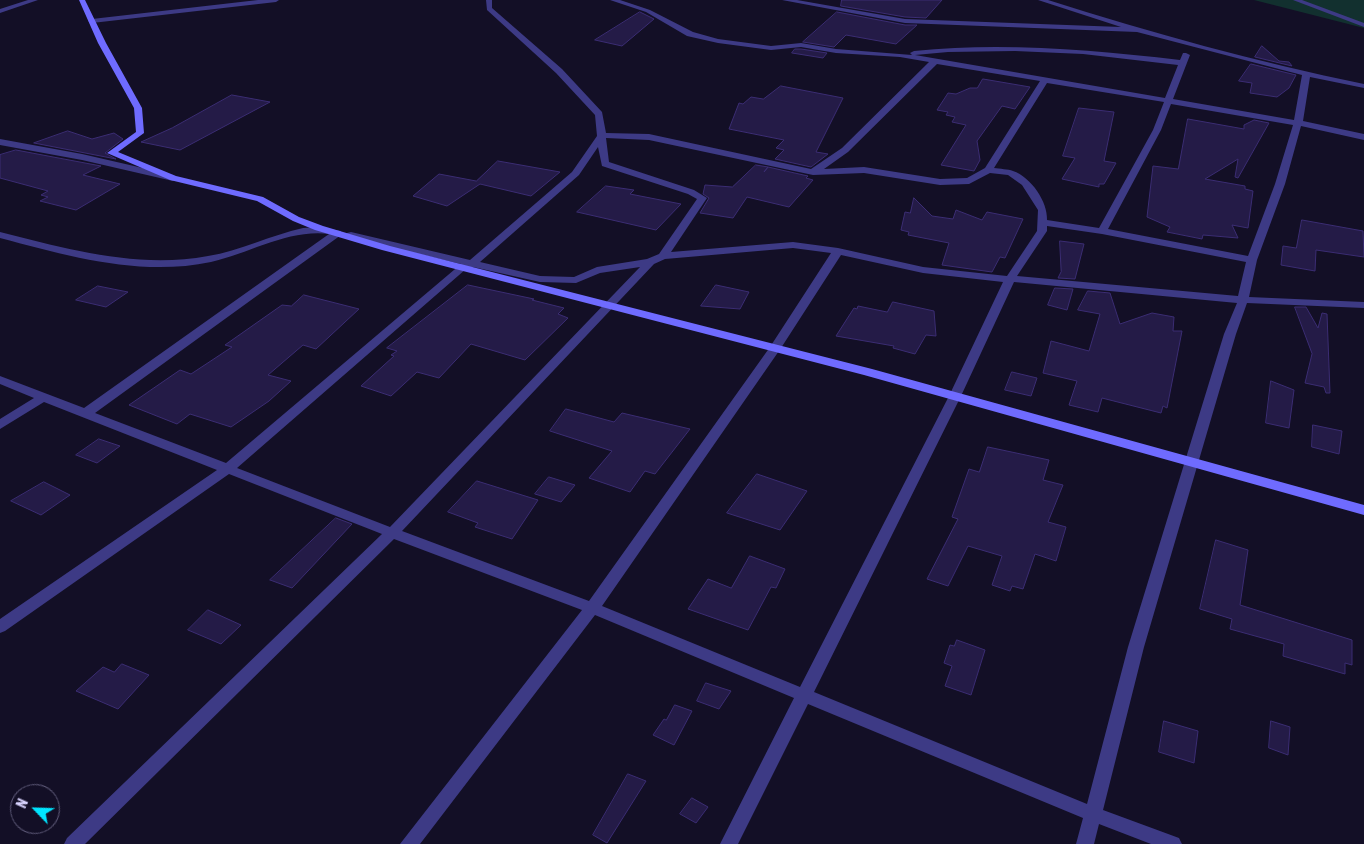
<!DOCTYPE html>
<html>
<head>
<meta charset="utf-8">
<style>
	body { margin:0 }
	#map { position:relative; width:1364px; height:844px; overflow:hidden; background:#130f26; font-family:"Asap Condensed",sans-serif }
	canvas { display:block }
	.north { position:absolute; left:10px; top:784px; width:50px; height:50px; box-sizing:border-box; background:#130f26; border:1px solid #625e7d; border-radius:50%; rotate:294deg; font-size:14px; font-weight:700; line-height:20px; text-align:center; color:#d9d4ff }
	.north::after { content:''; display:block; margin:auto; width:18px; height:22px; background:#00e5ff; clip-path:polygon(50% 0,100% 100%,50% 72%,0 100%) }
</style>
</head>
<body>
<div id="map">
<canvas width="1364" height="844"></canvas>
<div class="north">N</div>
</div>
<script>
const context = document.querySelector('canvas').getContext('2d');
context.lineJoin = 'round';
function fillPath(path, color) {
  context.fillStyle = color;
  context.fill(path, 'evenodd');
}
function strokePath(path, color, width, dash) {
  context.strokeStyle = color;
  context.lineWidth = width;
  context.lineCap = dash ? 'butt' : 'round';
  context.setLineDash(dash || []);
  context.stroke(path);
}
fillPath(new Path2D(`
	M 1254,0 L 1364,0 L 1364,28 Z`), '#12302f');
const building = new Path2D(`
	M 842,0 L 942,0 L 926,18 L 905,17 L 841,6 Z
	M 640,12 L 654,19 L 622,46 L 595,40 Z
	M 837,12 L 905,25 L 917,25 L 896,44 L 846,35 L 834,47 L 803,42 Z
	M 1262,46 L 1279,61 L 1289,62 L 1292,66 L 1255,57 Z
	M 795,49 L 801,49 L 827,53 L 823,58 L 792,53 Z
	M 1251,64 L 1296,75 L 1289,88 L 1277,97 L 1250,93 L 1252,83 L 1239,81 Z
	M 983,79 L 1030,87 L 1015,109 L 1002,106 L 977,141 L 980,160 L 974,171 L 941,165 L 966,125 L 952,122 L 955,117 L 946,115 L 948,112 L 937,110 L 948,93 L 956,94 L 970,88 L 977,88 Z
	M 781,86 L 843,98 L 816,152 L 828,154 L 811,167 L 775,159 L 784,150 L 776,148 L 784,140 L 729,129 L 739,103 L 743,104 L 751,97 L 763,99 Z
	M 232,95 L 270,102 L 180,150 L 141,142 L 172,128 Z
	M 1079,108 L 1114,112 L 1104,161 L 1116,163 L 1104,184 L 1099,184 L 1099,187 L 1062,179 L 1075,158 L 1063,156 Z
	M 1188,119 L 1244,129 L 1244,125 L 1254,120 L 1269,123 L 1238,178 L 1235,177 L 1238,159 L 1205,179 L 1245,186 L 1245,189 L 1253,191 L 1248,228 L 1232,225 L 1238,238 L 1203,235 L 1202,239 L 1167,232 L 1170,227 L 1147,217 L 1153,166 L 1178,169 Z
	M 68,131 L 92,139 L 114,133 L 123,139 L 105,153 L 116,159 L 34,143 Z
	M 16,150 L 101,166 L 83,175 L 120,184 L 76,210 L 40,201 L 48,197 L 41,195 L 48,191 L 0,178 L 0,155 Z
	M 498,161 L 560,172 L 531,196 L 480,184 L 447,206 L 413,196 L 439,174 L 476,181 Z
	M 756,165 L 768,167 L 764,172 L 768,167 L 808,176 L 806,178 L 813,180 L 789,207 L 747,197 L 733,218 L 700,213 L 709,198 L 703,194 L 705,185 L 732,187 Z
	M 606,186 L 634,190 L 630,194 L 681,204 L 656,230 L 577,212 Z
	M 914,198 L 932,216 L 953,219 L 956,210 L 982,220 L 987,212 L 1023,219 L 1005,258 L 1000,257 L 992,272 L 942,265 L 949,243 L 908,235 L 909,232 L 901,230 L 905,212 L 910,213 Z
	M 1302,220 L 1363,231 L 1364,257 L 1316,250 L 1315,271 L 1281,265 L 1283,246 L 1296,248 Z
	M 1060,241 L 1084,244 L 1075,279 L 1058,278 L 1061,272 Z
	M 468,285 L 534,299 L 532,300 L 564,308 L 558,314 L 568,318 L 525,360 L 471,344 L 439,378 L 417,372 L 391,396 L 361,386 L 394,356 L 391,355 L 397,351 L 387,348 Z
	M 716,285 L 749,292 L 740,309 L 701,306 Z
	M 98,286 L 128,292 L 106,307 L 76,300 Z
	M 1055,288 L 1073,289 L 1067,310 L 1048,305 Z
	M 1088,291 L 1110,293 L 1120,324 L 1152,313 L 1174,317 L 1173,331 L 1182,331 L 1167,408 L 1163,406 L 1161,413 L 1102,398 L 1098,412 L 1069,405 L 1077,381 L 1043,373 L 1051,341 L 1089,351 L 1100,314 L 1078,310 Z
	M 304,295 L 359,309 L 316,349 L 303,345 L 268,375 L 291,381 L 269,401 L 231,427 L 190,414 L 177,424 L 129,405 L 180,370 L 191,374 L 232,347 L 225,345 L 282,305 L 291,306 Z
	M 893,302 L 934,311 L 936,336 L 926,335 L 915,354 L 893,348 L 894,346 L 836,336 L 854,308 L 857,309 L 858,306 L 887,312 Z
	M 1295,307 L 1306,307 L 1318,328 L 1322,313 L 1327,314 L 1330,393 L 1326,393 L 1324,387 L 1305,383 L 1312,354 Z
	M 1012,372 L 1037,378 L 1031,396 L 1005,390 Z
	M 1271,381 L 1294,390 L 1289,428 L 1266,423 Z
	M 566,409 L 614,422 L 622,413 L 690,429 L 655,474 L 645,471 L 630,492 L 589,478 L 612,451 L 550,431 Z
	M 1313,425 L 1342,431 L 1339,454 L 1312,447 Z
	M 99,439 L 120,446 L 97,463 L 76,455 Z
	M 988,447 L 1049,460 L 1043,480 L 1063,485 L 1048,522 L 1066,527 L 1056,561 L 1035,554 L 1023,589 L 1012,586 L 1010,591 L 992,585 L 1002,556 L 968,546 L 948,586 L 927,579 L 958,519 L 952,517 L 969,469 L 979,472 Z
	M 757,474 L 807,491 L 780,530 L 727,513 Z
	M 549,477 L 575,485 L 561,502 L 535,494 Z
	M 477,481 L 538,500 L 512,539 L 475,527 L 478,523 L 448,512 Z
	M 44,482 L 70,495 L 41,515 L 11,501 Z
	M 336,518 L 352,524 L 292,588 L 270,580 Z
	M 1216,540 L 1248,550 L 1240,605 L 1352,640 L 1352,665 L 1345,663 L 1345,674 L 1283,656 L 1284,644 L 1230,629 L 1232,619 L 1200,609 Z
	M 750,556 L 785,569 L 776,588 L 771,587 L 748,630 L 688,609 L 708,579 L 731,588 Z
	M 208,610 L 241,625 L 221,644 L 188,630 Z
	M 957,640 L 985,650 L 971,695 L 945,686 L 952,666 L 944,663 L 950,645 L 954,646 Z
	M 122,664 L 149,675 L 118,709 L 76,691 L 103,667 L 114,672 Z
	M 706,683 L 731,691 L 719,709 L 697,701 Z
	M 675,705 L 692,711 L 674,745 L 653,735 L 664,719 L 666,720 Z
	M 1164,721 L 1198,731 L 1194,763 L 1159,752 Z
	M 1271,721 L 1290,727 L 1288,755 L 1269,748 Z
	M 628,774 L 646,781 L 607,843 L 593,835 Z
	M 692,798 L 708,807 L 696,823 L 680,814 Z`);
fillPath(building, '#241b47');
strokePath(building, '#3b2d73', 1);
fillPath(new Path2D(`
	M 28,0 L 38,0 L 0,13 L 0,9 Z
	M 258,0 L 279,0 L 276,2 L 92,23 L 88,21 L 92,19 Z
	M 486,0 L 492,0 L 492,8 L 562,69 L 602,112 L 606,133 L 649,134 L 811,169 L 842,148 L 929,62 L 900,57 L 836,53 L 801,47 L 771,50 L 718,43 L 687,36 L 646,12 L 610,0 L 620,0 L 650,10 L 693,32 L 718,39 L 771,46 L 801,43 L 836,49 L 912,55 L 910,53 L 914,51 C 1003,42 1091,50 1180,60 L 1183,53 L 1186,53 L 1190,55 L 1173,99 L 1294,120 L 1302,75 L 1137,32 L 905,23 L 782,0 L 797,0 L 905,19 L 1121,27 L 1038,0 L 1048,0 C 1152,33 1257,62 1364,84 L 1364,88 L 1310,77 L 1303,121 L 1364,134 L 1364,140 L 1301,126 L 1285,184 L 1257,260 L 1249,297 L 1364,302 L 1364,308 L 1247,303 L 1236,334 L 1144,647 L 1103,810 L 1179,838 L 1182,844 L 1151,844 L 1099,824 L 1094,844 L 1076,844 L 1083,818 L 808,704 L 738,844 L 720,844 L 794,698 L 595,615 L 420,844 L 400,844 L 582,610 L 394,539 L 85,844 L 64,844 L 67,838 L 382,534 L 229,474 L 5,631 L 0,633 L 0,619 L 217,470 L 44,402 L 0,429 L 0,419 L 34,398 L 0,384 L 0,376 L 84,408 L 329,234 C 288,229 251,253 211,262 C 140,277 68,256 0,238 L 0,232 C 68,249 137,269 208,256 C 240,251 271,235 303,228 L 318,227 L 341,231 L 341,235 L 95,413 L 226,463 L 461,264 L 347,237 L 347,233 L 351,232 L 470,260 L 572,172 L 597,136 L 595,115 L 556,73 L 487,10 ZM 1015,51 L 1083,54 L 1178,65 L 1165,98 L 915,55 L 948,52 ZM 937,64 L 1040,81 L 985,168 L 967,178 L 940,179 L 864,167 L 824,169 L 848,152 ZM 1047,83 L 1164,102 L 1153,130 L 1099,228 L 1047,220 C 1048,202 1031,177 1013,171 C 1008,169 1000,169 994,168 ZM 1171,104 L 1293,125 L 1275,184 L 1248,256 L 1108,229 L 1161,130 ZM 606,138 L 649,140 L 813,175 L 864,173 L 940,185 L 969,184 L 990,173 L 1008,175 L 1022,185 L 1038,210 L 1037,231 L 1007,276 L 923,267 L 838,248 L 793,242 L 671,252 L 707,198 L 694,190 L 609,162 ZM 598,147 L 602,166 L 688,194 L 697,199 L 659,254 L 647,259 L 597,267 L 574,277 L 540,276 L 480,262 L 579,175 ZM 1047,226 L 1102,234 L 1246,262 L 1238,296 L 1017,276 L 1047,231 ZM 793,248 L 831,253 L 770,347 L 589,601 L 402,531 L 654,264 L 665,259 ZM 841,255 L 923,273 L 1003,282 L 949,396 L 800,687 L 602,606 L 781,348 ZM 473,267 L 540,282 L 576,283 L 600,273 L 640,267 L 390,527 L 237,468 L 466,269 ZM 1014,282 L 1237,303 L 1224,334 L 1128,647 L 1087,804 L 814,692 L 961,396 Z
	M 1293,0 L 1302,0 L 1364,23 L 1364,27 Z
	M 0,139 L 82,154 L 173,175 L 178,178 L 173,181 L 82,160 L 0,145 Z`), '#3d3a85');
fillPath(new Path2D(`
	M 79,0 L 85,0 L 106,43 L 142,108 L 144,133 L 118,152 L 176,176 L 263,197 L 299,217 L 323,226 L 390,246 L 872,369 L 1364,505 L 1364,515 L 864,375 L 382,250 L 315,230 L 293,221 L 257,201 L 170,180 L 107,153 L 136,132 L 134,108 L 98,43 Z`), '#6f6bff');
</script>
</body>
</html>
